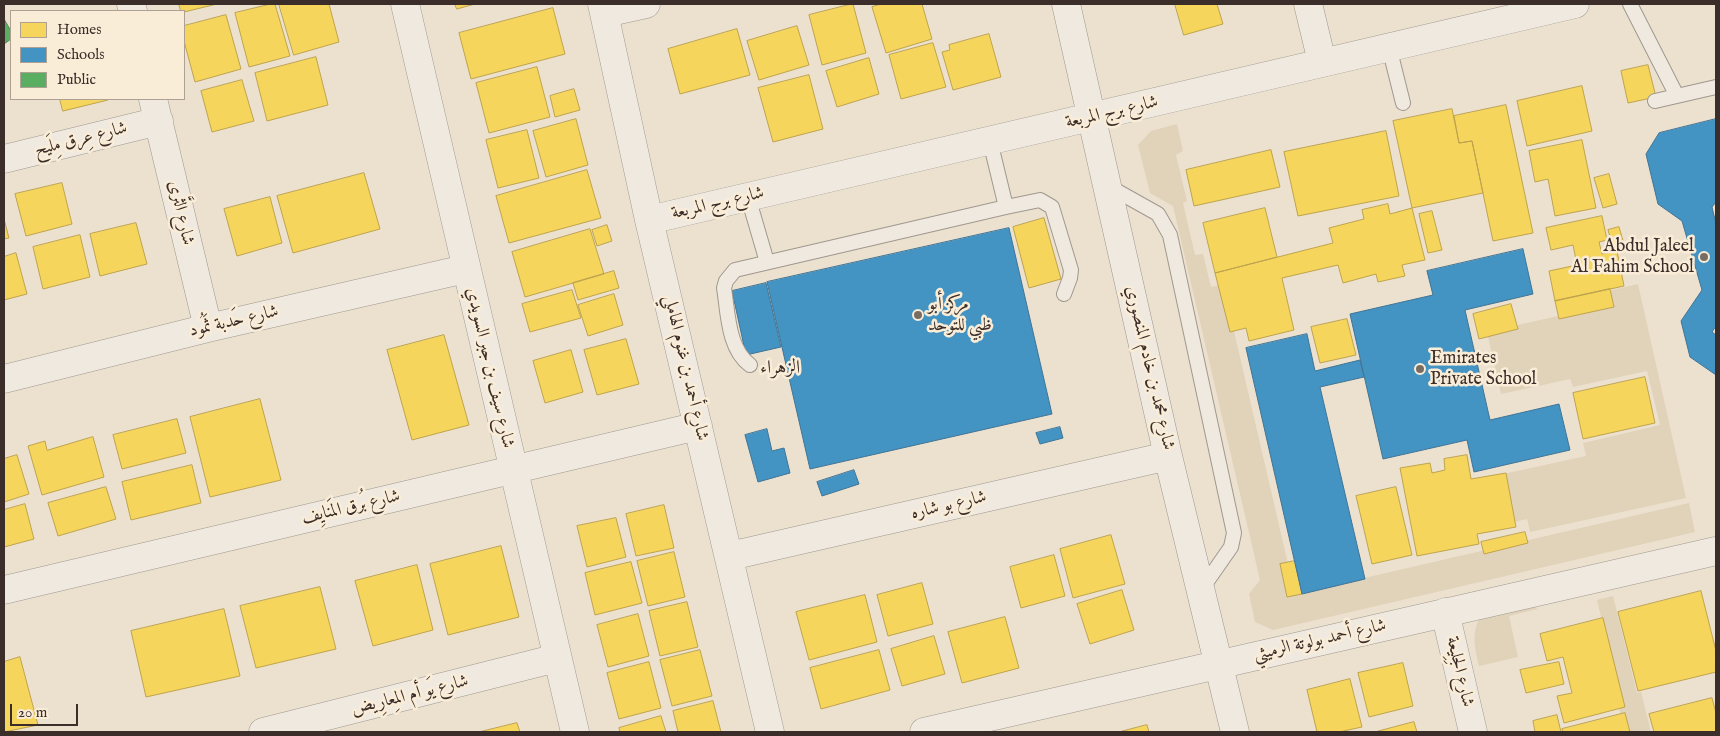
<!DOCTYPE html>
<html>
<head>
<meta charset="utf-8">
<style>
	body { margin:0 }
	#map { position:relative; width:1720px; height:736px; overflow:hidden; background:#ece1cf; font-family:"IM FELL English",serif }
	canvas { display:block }
	.frame { position:absolute; inset:0; border:5px solid #3b2d29; pointer-events:none }
	.legend { position:absolute; left:10px; top:10px; width:175px; height:90px; box-sizing:border-box; background:#faedd8; border:1px solid #aea092; margin:0; padding:6px 9px; list-style:none; font-size:15px; color:#3b2d29 }
	.legend li { display:flex; align-items:center; gap:10px; height:25px }
	.legend b { width:25px; border:1px solid #aea092 }
	.scale { position:absolute; left:10px; top:704px; width:68px; height:22px; box-sizing:border-box; border:2px solid #3b2d29; border-top:0; padding-left:6px; font-size:15px; line-height:18px; white-space:nowrap; color:#3b2d29; -webkit-text-stroke:4px #faedd8; paint-order:stroke }
</style>
</head>
<body>
<div id="map">
<canvas width="1720" height="736"></canvas>
<div class="frame"></div>
<ul class="legend">
<li><b style="height:14px;background:#f6d55c"></b>Homes</li>
<li><b style="height:14px;background:#4393c3"></b>Schools</li>
<li><b style="height:14px;background:#5aae61"></b>Public</li>
</ul>
<div class="scale">20 m</div>
</div>
<script>
const context = document.querySelector('canvas').getContext('2d');
context.lineJoin = 'round';
function fillPath(path, color) {
  context.fillStyle = color;
  context.fill(path, 'evenodd');
}
function strokePath(path, color, width, dash) {
  context.strokeStyle = color;
  context.lineWidth = width;
  context.lineCap = dash ? 'butt' : 'round';
  context.setLineDash(dash || []);
  context.stroke(path);
}
function label(font, color, halo, rows, align = 'center') {
  context.font = font + ' "IM FELL English",Amiri,serif';
  context.lineWidth = 5;
  context.setLineDash([]);
  context.textBaseline = 'middle';
  context.strokeStyle = halo;
  context.fillStyle = color;
  for (const [text, x, y, turn = 0] of rows) {
    context.save();
    context.translate(x, y);
    context.rotate((+turn || 0) * Math.PI / 180);
    context.textAlign = isNaN(turn) ? turn : align;
    if (halo) context.strokeText(text, 0, 0);
    context.fillText(text, 0, 0);
    context.restore();
  }
}
fillPath(new Path2D(`
	M 1177,124 L 1183,151 L 1176,155 L 1187,201 L 1183,203 L 1195,255 L 1203,254 L 1211,287 L 1223,284 L 1295,594 L 1689,503 L 1695,532 L 1273,630 L 1255,622 L 1249,594 L 1260,580 L 1173,206 L 1150,193 L 1138,145 L 1151,131 Z
	M 1638,284 L 1686,498 L 1530,532 L 1527,519 L 1514,522 L 1503,474 L 1586,456 L 1583,443 L 1660,425 L 1647,371 L 1573,387 L 1570,379 L 1501,394 L 1487,332 L 1589,309 L 1586,296 Z
	M 1613,596 L 1637,693 L 1641,692 L 1651,732 L 1625,732 L 1615,693 L 1619,692 L 1597,600 Z
	M 1534,601 L 1537,609 L 1509,616 L 1518,657 L 1479,666 C 1474,646 1471,630 1483,612 Z`), '#e1d2ba');
const homes = new Path2D(`
	M 179,4 L 217,4 L 184,12 L 181,11 Z
	M 271,4 L 275,4 L 290,56 L 249,67 L 235,13 Z
	M 279,4 L 329,4 L 339,42 L 294,55 Z
	M 455,4 L 475,4 L 457,9 Z
	M 853,4 L 866,53 L 822,65 L 809,15 Z
	M 882,4 L 922,4 L 932,39 L 886,53 L 872,7 Z
	M 1175,4 L 1217,4 L 1223,24 L 1184,35 Z
	M 553,8 L 565,54 L 471,79 L 459,33 Z
	M 226,15 L 241,69 L 195,82 L 184,41 L 184,26 Z
	M 797,26 L 809,65 L 759,80 L 747,41 Z
	M 737,29 L 750,75 L 680,94 L 668,49 Z
	M 989,34 L 1001,77 L 953,90 L 942,52 L 950,50 L 949,45 Z
	M 933,43 L 946,87 L 901,99 L 889,55 Z
	M 316,57 L 328,105 L 267,121 L 255,73 Z
	M 869,58 L 879,94 L 837,107 L 826,71 Z
	M 1648,65 L 1656,97 L 1628,103 L 1621,71 Z
	M 537,67 L 550,117 L 489,133 L 476,83 Z
	M 809,75 L 823,129 L 773,142 L 758,88 Z
	M 242,80 L 254,121 L 212,132 L 201,91 Z
	M 1582,86 L 1592,131 L 1527,146 L 1517,101 Z
	M 574,89 L 580,110 L 555,117 L 550,96 Z
	M 60,99 L 108,99 L 108,100 L 63,111 Z
	M 1506,105 L 1533,233 L 1493,241 L 1472,141 L 1459,143 L 1454,116 Z
	M 1452,109 L 1459,143 L 1472,141 L 1483,193 L 1412,208 L 1393,121 Z
	M 576,119 L 588,165 L 546,177 L 533,131 Z
	M 527,130 L 539,178 L 498,188 L 486,140 Z
	M 1386,131 L 1399,196 L 1298,216 L 1284,152 Z
	M 1582,140 L 1596,208 L 1555,216 L 1548,179 L 1535,182 L 1529,151 Z
	M 1271,150 L 1280,187 L 1194,206 L 1186,170 Z
	M 587,170 L 601,218 L 509,243 L 496,196 Z
	M 364,173 L 380,229 L 293,253 L 277,196 Z
	M 1609,174 L 1617,204 L 1603,208 L 1594,178 Z
	M 62,183 L 72,224 L 26,236 L 15,194 Z
	M 270,197 L 282,243 L 237,256 L 224,209 Z
	M 1388,204 L 1390,214 L 1412,208 L 1425,260 L 1402,265 L 1405,276 L 1378,282 L 1376,274 L 1343,283 L 1338,265 L 1282,278 L 1294,330 L 1249,341 L 1246,328 L 1230,332 L 1215,273 L 1333,243 L 1329,228 L 1364,219 L 1362,210 Z
	M 1265,208 L 1277,257 L 1215,273 L 1203,223 Z
	M 1432,211 L 1442,250 L 1428,253 L 1419,214 Z
	M 1602,216 L 1607,240 L 1599,242 L 1602,254 L 1617,251 L 1624,286 L 1555,301 L 1549,271 L 1577,265 L 1573,245 L 1551,250 L 1546,228 Z
	M 1044,218 L 1061,279 L 1029,288 L 1013,227 Z
	M 4,219 L 9,238 L 4,239 Z
	M 136,223 L 147,264 L 100,276 L 90,234 Z
	M 607,225 L 612,241 L 597,246 L 592,230 Z
	M 1619,227 L 1625,247 L 1614,250 L 1608,230 Z
	M 590,229 L 604,274 L 525,297 L 512,252 Z
	M 80,235 L 90,277 L 43,289 L 33,247 Z
	M 16,253 L 27,294 L 4,300 L 4,257 Z
	M 614,271 L 619,288 L 578,300 L 573,283 Z
	M 1610,289 L 1614,307 L 1559,319 L 1555,301 Z
	M 572,290 L 581,318 L 530,332 L 522,304 Z
	M 614,294 L 623,325 L 588,336 L 578,305 Z
	M 1511,304 L 1518,329 L 1479,339 L 1473,314 Z
	M 1347,319 L 1356,355 L 1320,363 L 1311,327 Z
	M 444,335 L 469,425 L 412,440 L 387,350 Z
	M 626,339 L 639,384 L 597,395 L 584,350 Z
	M 571,350 L 583,392 L 545,403 L 533,361 Z
	M 1645,377 L 1655,423 L 1583,439 L 1573,393 Z
	M 260,399 L 281,480 L 210,497 L 190,417 Z
	M 177,419 L 186,453 L 122,469 L 113,435 Z
	M 93,437 L 104,477 L 42,495 L 28,446 L 45,441 L 47,450 Z
	M 17,455 L 29,494 L 4,502 L 4,459 Z
	M 1467,455 L 1471,479 L 1506,473 L 1516,527 L 1477,534 L 1479,544 L 1417,556 L 1400,468 L 1430,463 L 1432,473 L 1445,470 L 1444,459 Z
	M 192,465 L 201,503 L 131,520 L 122,482 Z
	M 106,487 L 116,519 L 58,536 L 48,503 Z
	M 1396,487 L 1412,555 L 1372,564 L 1356,496 Z
	M 25,504 L 34,539 L 4,547 L 4,510 Z
	M 664,505 L 674,548 L 636,556 L 626,514 Z
	M 616,518 L 626,557 L 587,567 L 577,526 Z
	M 1525,532 L 1528,543 L 1484,554 L 1481,542 Z
	M 1111,535 L 1125,584 L 1073,598 L 1060,549 Z
	M 501,546 L 519,617 L 448,635 L 430,564 Z
	M 674,552 L 685,597 L 648,606 L 637,561 Z
	M 1054,555 L 1065,596 L 1021,608 L 1010,567 Z
	M 1295,561 L 1302,594 L 1287,597 L 1280,564 Z
	M 631,562 L 642,603 L 595,615 L 585,573 Z
	M 417,565 L 433,630 L 373,646 L 355,581 Z
	M 922,583 L 933,624 L 888,636 L 877,595 Z
	M 320,587 L 336,649 L 256,668 L 240,606 Z
	M 1122,590 L 1134,630 L 1090,644 L 1077,604 Z
	M 1701,591 L 1716,651 L 1716,672 L 1638,691 L 1618,612 Z
	M 865,595 L 877,642 L 809,660 L 796,612 Z
	M 687,602 L 698,647 L 660,656 L 649,611 Z
	M 224,609 L 240,676 L 146,697 L 131,631 Z
	M 638,614 L 649,656 L 608,667 L 597,625 Z
	M 1005,617 L 1019,668 L 962,683 L 948,632 Z
	M 1603,618 L 1625,707 L 1564,723 L 1557,696 L 1572,693 L 1563,657 L 1547,661 L 1540,634 Z
	M 934,636 L 945,674 L 902,686 L 891,649 Z
	M 700,650 L 712,696 L 672,706 L 660,660 Z
	M 879,650 L 890,690 L 821,709 L 810,668 Z
	M 20,657 L 38,725 L 4,732 L 4,662 Z
	M 649,662 L 661,708 L 619,719 L 607,673 Z
	M 1559,662 L 1564,684 L 1526,693 L 1520,670 Z
	M 1403,663 L 1413,706 L 1369,717 L 1358,673 Z
	M 1350,679 L 1362,727 L 1339,732 L 1317,732 L 1307,690 Z
	M 1712,698 L 1716,713 L 1716,732 L 1654,732 L 1649,714 Z
	M 713,701 L 721,732 L 678,732 L 673,711 Z
	M 1625,713 L 1630,732 L 1563,732 L 1562,729 Z
	M 1557,715 L 1561,732 L 1535,732 L 1533,721 Z
	M 661,716 L 666,732 L 620,732 L 619,728 Z
	M 1414,722 L 1417,732 L 1375,732 Z
	M 517,723 L 520,732 L 479,732 Z
	M 1147,725 L 1149,732 L 1119,732 Z`);
fillPath(homes, '#f6d55c');
strokePath(homes, '#bea34d', 1);
const schools = new Path2D(`
	M 1716,119 L 1716,202 L 1712,207 L 1716,224 L 1716,326 L 1712,332 L 1716,335 L 1716,375 L 1690,357 L 1681,321 L 1702,290 L 1682,221 L 1658,204 L 1646,154 L 1659,133 Z
	M 1009,228 L 1052,414 L 810,469 L 767,282 Z
	M 1523,249 L 1533,294 L 1465,310 L 1490,420 L 1559,404 L 1570,450 L 1474,472 L 1467,440 L 1383,459 L 1350,314 L 1433,295 L 1427,271 Z
	M 766,283 L 781,347 L 746,355 L 732,291 Z
	M 1307,334 L 1315,371 L 1360,360 L 1364,377 L 1320,387 L 1365,579 L 1302,594 L 1246,348 Z
	M 1060,427 L 1063,438 L 1040,444 L 1036,433 Z
	M 767,429 L 772,451 L 784,448 L 790,473 L 758,482 L 745,435 Z
	M 854,470 L 859,484 L 822,496 L 817,482 Z`);
fillPath(schools, '#4393c3');
strokePath(schools, '#417495', 1);
const public = new Path2D(`
	M 4,19 L 11,31 L 11,39 L 4,44 Z`);
fillPath(public, '#5aae61');
strokePath(public, '#518750', 1);
const lane = new Path2D(`
	M 1630,4 L 1677,96
	M 1389,47 L 1403,103
	M 1655,101 L 1716,87
	M 990,141 L 1006,207
	M 1108,186 L 1158,214 L 1170,235 L 1234,533 L 1231,547 L 1201,590
	M 748,197 L 767,262
	M 750,365 C 728,349 728,313 724,288 L 726,281 L 735,270 L 1006,207 L 1040,200 L 1052,207 L 1071,270 L 1070,278 L 1064,294`);
const street = new Path2D(`
	M 131,4 L 133,11
	M 405,4 L 575,732
	M 602,4 L 649,220 L 770,732
	M 1066,4 L 1168,456 L 1235,732
	M 1308,4 L 1322,62
	M 605,13 L 646,4
	M 153,99 L 208,328
	M 4,159 L 159,121
	M 649,220 L 1575,4
	M 4,379 L 208,328 L 465,269
	M 730,556 L 1168,456
	M 4,590 L 698,426
	M 1445,612 L 1473,732
	M 263,732 L 557,658
	M 924,732 L 1716,551`);
strokePath(lane, '#a0988e', 16);
strokePath(street, '#a0988e', 29);
strokePath(lane, '#efe9e0', 14);
strokePath(street, '#efe9e0', 28);
for (const [x, y, r, color] of [
	[1704,257,5,"#796c63"],
	[918,315,5,"#796c63"],
	[1420,369,5,"#796c63"]
]) {
  const dot = new Path2D();
  dot.arc(x, y, r, 0, 2 * Math.PI);
  context.fillStyle = color;
  context.fill(dot);
  strokePath(dot, '#faedd8', 2);
}
label('18px', '#3b2d29', '#faedd8', [
	["شارع برج المربعة",1112,113,-13],
	["شارع عِرق مِلَيح",81,140,-14],
	["شارع برج المربعة",718,204,-13],
	["شارع الثَّرى",180,213,77],
	["شارع حَدبة ثَمُود",234,322,-13],
	["شارع سيف بن جبر السويدي",489,368,77],
	["شارع أحمد بن غنوم الهاملي",685,368,77],
	["شارع محمد بن خادم المنصوري",1149,368,77],
	["شارع بو شاره",949,506,-13],
	["شارع بُرق المَنايِف",351,508,-13],
	["شارع أحمد بولوتة الرميثي",1320,641,-13],
	["شارع الجِلِيعة",1459,672,77],
	["شارع يَو أم المِعارِيض",410,696,-14]
]);
label('18px', '#3b2d29', '#faedd8', [
	["Abdul Jaleel",1694,247,"right"],
	["Al Fahim School",1694,268,"right"],
	["مركز أبو",928,305],
	["ظبي للتوحد",928,326],
	["Emirates",1430,359],
	["Private School",1430,380]
], 'left');
label('19px', '#3b2d29', '#faedd8', [
	["الزهراء",780,369]
]);
</script>
</body>
</html>
